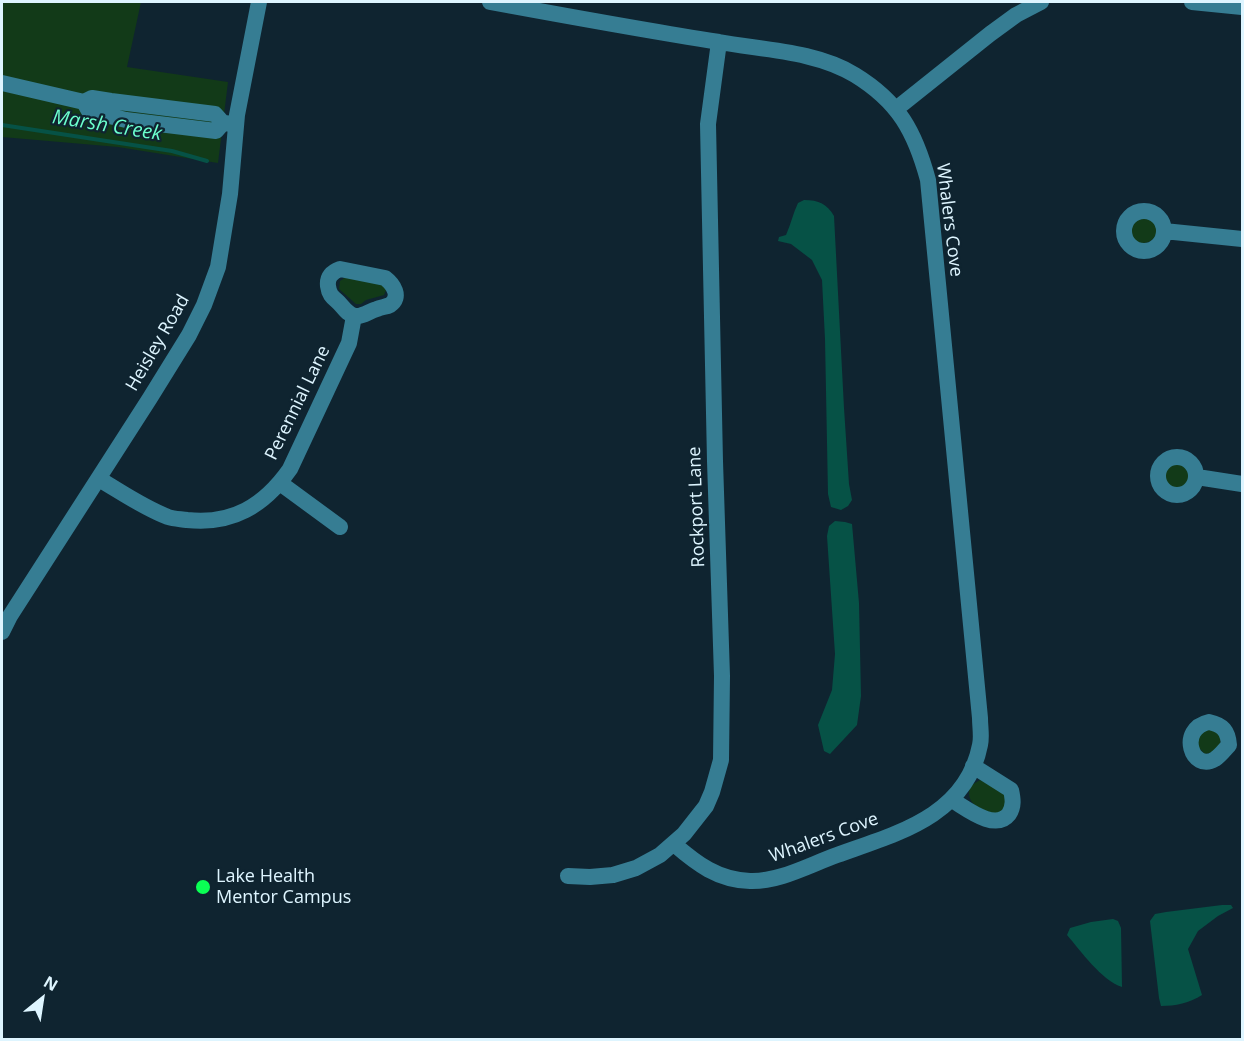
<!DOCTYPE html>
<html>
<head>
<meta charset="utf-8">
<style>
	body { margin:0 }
	#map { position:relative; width:1244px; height:1041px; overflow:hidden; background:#0f2430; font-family:"Open Sans",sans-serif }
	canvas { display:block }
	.frame { position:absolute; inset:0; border:3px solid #def5ff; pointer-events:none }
	.north { position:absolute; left:12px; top:969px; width:60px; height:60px; -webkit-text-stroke:4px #0f2430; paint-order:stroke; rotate:30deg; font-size:16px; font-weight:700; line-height:24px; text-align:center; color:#def5ff }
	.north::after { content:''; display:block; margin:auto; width:21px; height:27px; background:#def5ff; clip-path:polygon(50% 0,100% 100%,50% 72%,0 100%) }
</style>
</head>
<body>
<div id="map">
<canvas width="1244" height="1041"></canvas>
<div class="frame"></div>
<div class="north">N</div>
</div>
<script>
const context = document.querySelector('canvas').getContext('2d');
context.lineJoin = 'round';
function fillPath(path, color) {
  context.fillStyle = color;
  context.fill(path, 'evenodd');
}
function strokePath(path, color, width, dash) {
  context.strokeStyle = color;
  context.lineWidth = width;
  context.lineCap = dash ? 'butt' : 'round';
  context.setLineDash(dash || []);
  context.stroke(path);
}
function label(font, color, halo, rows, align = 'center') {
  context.font = font + ' "Open Sans",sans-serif';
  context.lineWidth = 4.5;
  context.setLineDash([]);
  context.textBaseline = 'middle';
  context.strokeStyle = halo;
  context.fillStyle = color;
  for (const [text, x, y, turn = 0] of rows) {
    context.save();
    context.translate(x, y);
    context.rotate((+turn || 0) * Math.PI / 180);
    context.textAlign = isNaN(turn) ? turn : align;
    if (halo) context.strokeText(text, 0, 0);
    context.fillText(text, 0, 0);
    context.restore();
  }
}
fillPath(new Path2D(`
	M 2,2 L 141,2 L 127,67 L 228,82 L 218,163 L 118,147 L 2,137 Z
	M1129 229a14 14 0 1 1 28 0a14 14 0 1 1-28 0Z
	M 346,277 L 383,284 L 386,290 L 384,295 L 366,300 L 361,304 L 356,304 L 339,289 L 340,281 Z
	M1164 474a14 14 0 1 1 28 0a14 14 0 1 1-28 0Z
	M 1206,728 L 1221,734 L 1220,750 L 1205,754 L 1199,748 L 1197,737 Z
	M 980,780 L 1003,791 L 1009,805 L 996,815 C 981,808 965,806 970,786 Z`), '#123a18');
fillPath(new Path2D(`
	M 804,200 C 819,200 827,204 834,216 L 844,408 L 849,484 L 852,500 L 848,506 L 841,510 L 831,507 L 828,494 L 825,339 L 822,280 L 812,260 L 791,244 L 778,241 L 779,237 L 786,235 C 791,224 793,213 798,203 Z
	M 835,521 L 845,522 L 852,524 L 859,603 L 861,696 L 857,725 L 830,754 L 824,751 L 818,725 L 832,690 L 835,654 L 827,536 L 829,526 Z
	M 1222,905 L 1231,905 L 1233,908 L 1218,916 L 1198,931 L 1188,949 L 1202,995 C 1190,1003 1175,1006 1161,1006 L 1159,998 L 1150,921 L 1155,914 L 1166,912 Z
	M 1113,919 L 1118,921 L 1121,928 L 1122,987 C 1101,980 1081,951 1067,935 L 1070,928 L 1091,922 Z`), '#065246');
strokePath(new Path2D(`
	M 2,125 L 172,151 L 207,161`), '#065246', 4);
strokePath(new Path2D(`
	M 490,2 C 566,16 642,30 719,42 C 763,50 816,51 855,75 C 899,102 915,132 928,180 L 980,718 C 980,727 982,737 980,745 C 966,817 895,834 837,855 C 809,865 779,882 750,881 C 718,880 697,864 674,844
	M 1192,2 L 1242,7
	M 2,83 L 84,102
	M 896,109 L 990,34 L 1016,15 L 1041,2
	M 223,123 L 216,131 L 126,120 L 89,111 L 84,102 L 92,98 L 111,101 L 215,114 L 223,123 L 236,124
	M1124 231a20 20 0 1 1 40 0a20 20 0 1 1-40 0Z
	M 1164,231 L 1242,239
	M 340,269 L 385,278 C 393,284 402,297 390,305 C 386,307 381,307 377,309 C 369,311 363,317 355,316 C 346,314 343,306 337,301 C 332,297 329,294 328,286 C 327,277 332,272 340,269 Z
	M1158 476a19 19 0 1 1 38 0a19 19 0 1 1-38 0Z
	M 1197,477 L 1242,484
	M 99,479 C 121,492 144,508 168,517 C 174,519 181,519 187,520 C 232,525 264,506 290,469 L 349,343 L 354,316
	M 280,483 L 340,527
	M 2,632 L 10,616 L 150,398 L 189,335 L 204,305 L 218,267 L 230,194 L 237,115 L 259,2
	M 1209,722 C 1223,725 1228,731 1229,745 C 1225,749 1221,755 1215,759 C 1192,773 1177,729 1209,722 Z
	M 952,800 C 966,808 995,832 1009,814 C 1014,806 1013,799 1011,790 L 973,766
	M 568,876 L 590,877 L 613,875 L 636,868 L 660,855 L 684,834 L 706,806 L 712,792 L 721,760 L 722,676 L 715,461 L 708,124 L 719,42`), '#367d93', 16);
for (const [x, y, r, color] of [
	[203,887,8,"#0aff54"]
]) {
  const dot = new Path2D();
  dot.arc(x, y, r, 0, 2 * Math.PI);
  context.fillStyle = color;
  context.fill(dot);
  strokePath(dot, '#0f2430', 2);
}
label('18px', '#def5ff', '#0f2430', [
	["Whalers Cove",949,220,83],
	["Heisley Road",158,343,-60],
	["Perennial Lane",298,403,-64],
	["Rockport Lane",697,507,-92],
	["Whalers Cove",824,838,-20]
]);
label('18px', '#def5ff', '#0f2430', [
	["Lake Health",216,877],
	["Mentor Campus",216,898]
], 'left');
label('italic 20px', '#6cffce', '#0f2430', [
	["Marsh Creek",107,126,9]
]);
</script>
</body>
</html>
